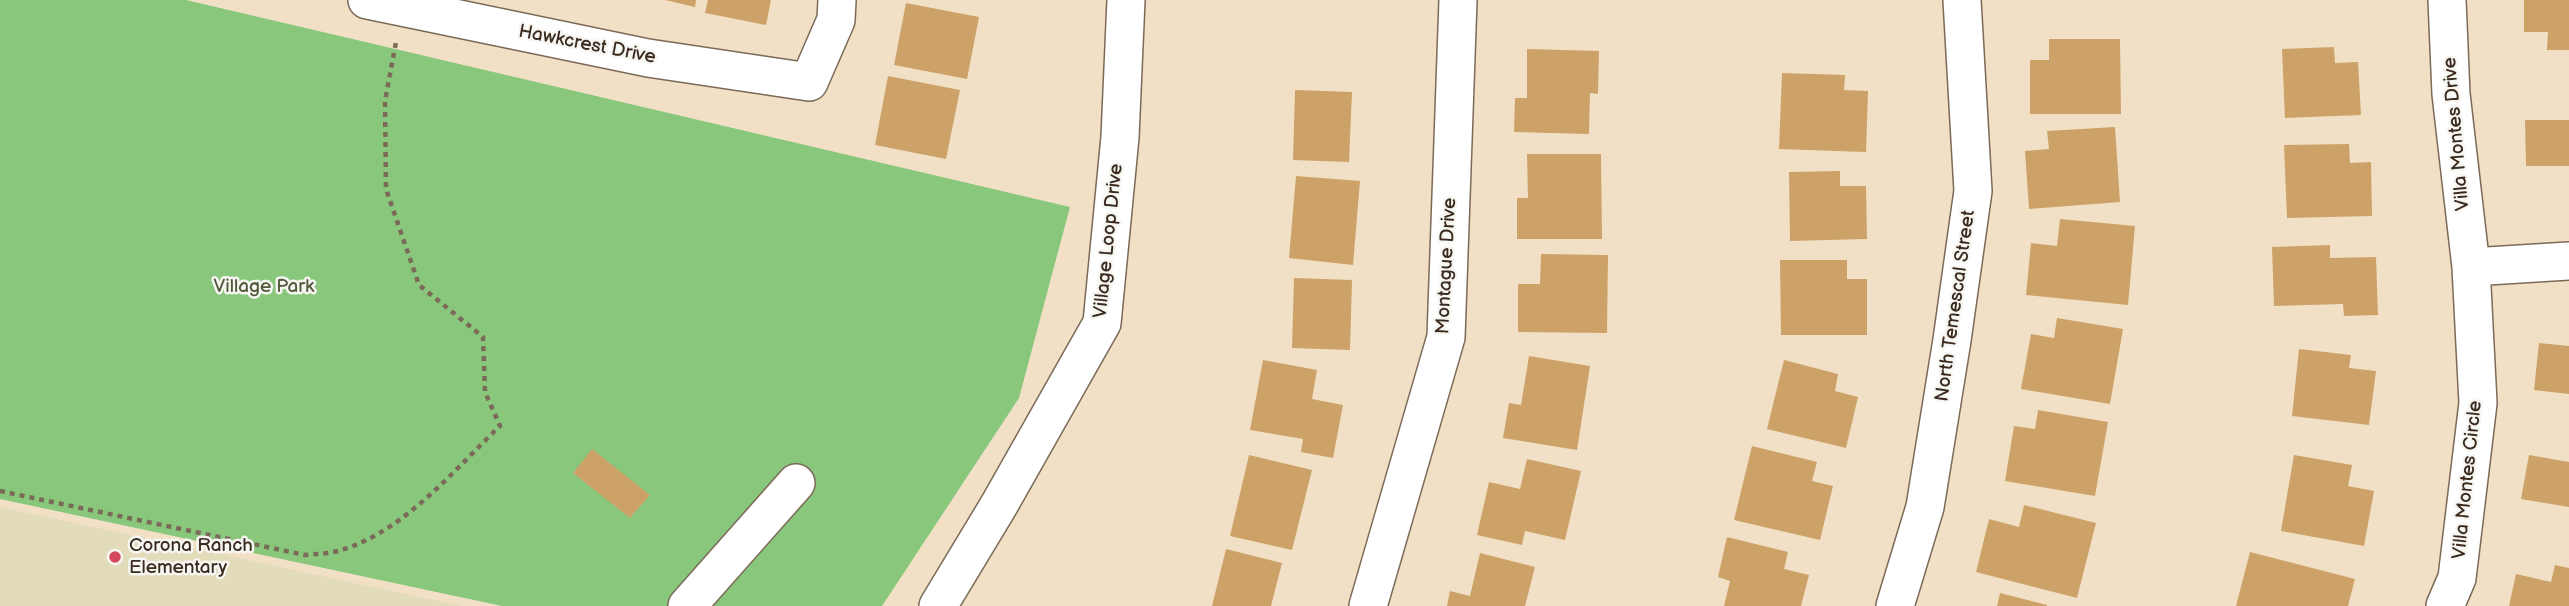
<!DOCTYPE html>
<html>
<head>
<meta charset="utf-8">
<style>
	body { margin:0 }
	canvas { display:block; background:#f1e0c5 }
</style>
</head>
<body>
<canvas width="2569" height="606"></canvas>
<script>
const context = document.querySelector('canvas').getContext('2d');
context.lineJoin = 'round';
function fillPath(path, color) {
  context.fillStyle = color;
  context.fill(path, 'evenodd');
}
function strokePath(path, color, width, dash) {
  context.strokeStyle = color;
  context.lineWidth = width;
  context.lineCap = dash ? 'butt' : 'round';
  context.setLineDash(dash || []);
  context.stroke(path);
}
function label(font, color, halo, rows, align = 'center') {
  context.font = font + ' "Balsamiq Sans",sans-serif';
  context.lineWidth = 5;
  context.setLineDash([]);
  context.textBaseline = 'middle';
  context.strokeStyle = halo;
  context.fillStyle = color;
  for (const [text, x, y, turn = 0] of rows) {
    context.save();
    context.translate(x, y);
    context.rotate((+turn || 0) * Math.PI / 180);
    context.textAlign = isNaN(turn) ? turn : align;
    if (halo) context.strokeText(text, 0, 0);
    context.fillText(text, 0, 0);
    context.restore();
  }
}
fillPath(new Path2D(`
	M 0,507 L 462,606 L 0,606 Z`), '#e2dcba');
fillPath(new Path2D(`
	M 0,0 L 186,0 L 1070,207 L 1019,398 L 882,606 L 502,606 L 0,499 Z`), '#89c77d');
fillPath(new Path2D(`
	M 665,0 L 696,0 L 695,7 Z
	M 708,0 L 771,0 L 766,25 L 705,13 Z
	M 2524,0 L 2569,0 L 2569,50 L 2547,50 L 2548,32 L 2524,32 Z
	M 906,3 L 979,17 L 967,79 L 894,65 Z
	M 2049,39 L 2120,39 L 2121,114 L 2030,114 L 2030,60 L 2049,60 Z
	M 2334,47 L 2335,63 L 2358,62 L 2361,115 L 2285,118 L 2282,49 Z
	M 1527,49 L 1599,51 L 1598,94 L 1590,93 L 1589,134 L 1514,132 L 1515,98 L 1527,98 Z
	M 1782,73 L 1845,75 L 1844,90 L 1868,91 L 1866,152 L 1779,149 Z
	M 888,76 L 960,90 L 946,159 L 875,145 Z
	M 1295,90 L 1352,92 L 1349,162 L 1293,160 Z
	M 2525,120 L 2569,120 L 2569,166 L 2526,166 Z
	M 2115,127 L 2120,202 L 2029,209 L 2025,151 L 2049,149 L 2047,131 Z
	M 2349,144 L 2350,163 L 2371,162 L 2372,216 L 2287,218 L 2284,145 Z
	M 1527,154 L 1601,154 L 1602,239 L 1517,239 L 1517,198 L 1528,198 Z
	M 1840,171 L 1840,186 L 1866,186 L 1867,239 L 1790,241 L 1789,172 Z
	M 1296,176 L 1360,181 L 1353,265 L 1289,258 Z
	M 2060,219 L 2135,226 L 2128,305 L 2026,295 L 2031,243 L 2057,246 Z
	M 2330,245 L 2330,258 L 2376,257 L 2378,315 L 2344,316 L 2343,304 L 2274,306 L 2272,247 Z
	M 1541,254 L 1608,255 L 1607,333 L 1518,332 L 1518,284 L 1540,284 Z
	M 1780,260 L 1847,260 L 1847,279 L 1867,279 L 1867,335 L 1781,335 Z
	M 1294,278 L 1352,280 L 1350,350 L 1292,348 Z
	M 2057,318 L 2123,329 L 2110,404 L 2021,389 L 2031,334 L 2054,338 Z
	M 2539,343 L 2569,346 L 2569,394 L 2534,390 Z
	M 2299,349 L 2351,355 L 2349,368 L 2376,371 L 2369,425 L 2292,416 Z
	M 1529,356 L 1590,366 L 1577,450 L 1503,438 L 1509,403 L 1521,405 Z
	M 1263,360 L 1317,370 L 1312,399 L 1343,405 L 1333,458 L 1301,452 L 1303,439 L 1250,430 Z
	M 1784,360 L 1838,374 L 1835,391 L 1858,397 L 1846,448 L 1767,429 Z
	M 2038,410 L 2108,422 L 2095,496 L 2005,481 L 2014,426 L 2035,429 Z
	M 1752,446 L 1817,462 L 1812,481 L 1833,486 L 1820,540 L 1734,520 Z
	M 592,449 L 650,495 L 630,518 L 573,473 Z
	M 1249,455 L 1312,470 L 1292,550 L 1230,536 Z
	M 2294,455 L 2352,465 L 2348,486 L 2374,491 L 2364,546 L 2281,531 Z
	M 2529,455 L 2569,462 L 2569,507 L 2521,499 Z
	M 1527,459 L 1581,471 L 1565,540 L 1525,531 L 1522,545 L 1477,535 L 1489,482 L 1520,489 Z
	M 2024,505 L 2096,523 L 2077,598 L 1976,572 L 1989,519 L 2019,527 Z
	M 1727,537 L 1788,552 L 1784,569 L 1809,575 L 1801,606 L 1724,606 L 1730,581 L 1718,577 Z
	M 1226,549 L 1282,563 L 1271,606 L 1212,606 Z
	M 2250,552 L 2355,579 L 2348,606 L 2236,606 Z
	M 1480,553 L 1535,567 L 1525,606 L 1447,606 L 1450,591 L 1470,596 Z
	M 2555,565 L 2569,568 L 2569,606 L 2509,606 L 2516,574 L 2551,582 Z
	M 2000,593 L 2047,605 L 2047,606 L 1997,606 Z`), '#cda268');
const minor = new Path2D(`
	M 367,0 L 648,58 L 809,82 L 836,20 L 837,0
	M 2471,267 L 2569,261
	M 687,606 L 796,483
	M 938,606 L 999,505 L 1102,323 L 1120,137 L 1126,0
	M 1368,606 L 1446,337 L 1458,0
	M 1895,606 L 1925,507 L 1952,340 L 1973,191 L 1962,0
	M 2445,606 L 2457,578 L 2478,403 L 2471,267 L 2451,94 L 2447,0`);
strokePath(minor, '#7b6a58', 40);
strokePath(new Path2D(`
	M 0,491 L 305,555 C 316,554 327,554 338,551 C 403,533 453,471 500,426 L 485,392 L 483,337 L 419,285 L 386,189 L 385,101 L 396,42`), '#7b6a58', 4.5, [5, 5]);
strokePath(minor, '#fff', 37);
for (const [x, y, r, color] of [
	[115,557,7,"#d1495b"]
]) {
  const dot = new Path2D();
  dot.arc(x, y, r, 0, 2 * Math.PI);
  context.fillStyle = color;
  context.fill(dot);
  strokePath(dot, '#f6f6f2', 2.5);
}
label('19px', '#3b2a1e', '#f6f6f2', [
	["Hawkcrest Drive",587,45,11],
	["Villa Montes Drive",2457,134,-95],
	["Village Loop Drive",1109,241,-84],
	["Montague Drive",1447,266,-87],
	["North Temescal Street",1956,306,-82],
	["Villa Montes Circle",2468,480,-84]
]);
label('19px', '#52593a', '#f6f6f2', [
	["Village Park",264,287]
]);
label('19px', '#3b2a1e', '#f6f6f2', [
	["Corona Ranch",129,546],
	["Elementary",129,568]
], 'left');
</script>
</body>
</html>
